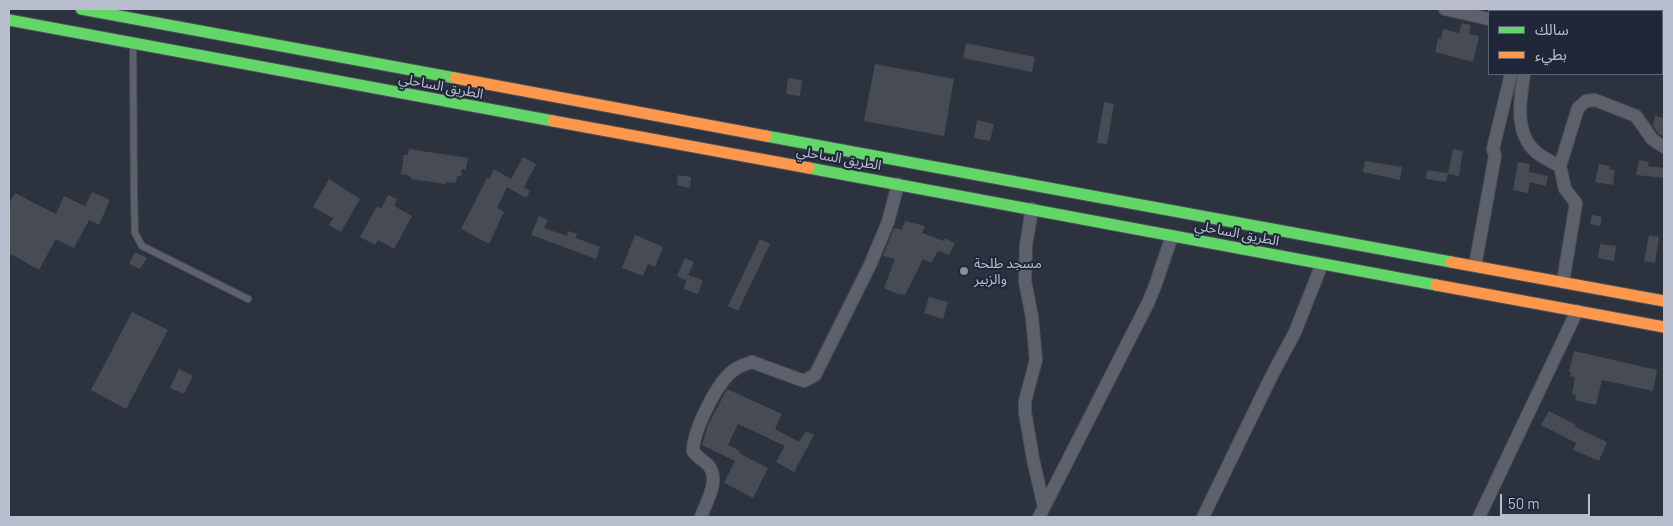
<!DOCTYPE html>
<html>
<head>
<meta charset="utf-8">
<style>
	body { margin:0 }
	#map { position:relative; width:1673px; height:526px; overflow:hidden; background:#2d333e; font-family:Barlow,"Noto Sans Arabic",sans-serif }
	canvas { display:block }
	.frame { position:absolute; inset:0; border:10px solid #b8becd; pointer-events:none }
	.legend { position:absolute; left:1488px; top:10px; width:175px; height:65px; box-sizing:border-box; background:#1f2739; border:1px solid #5c6374; margin:0; padding:6px 9px; list-style:none; font-size:15px; color:#b8becd }
	.legend li { display:flex; align-items:center; gap:10px; height:25px }
	.legend b { width:25px; border:1px solid #5c6374 }
	.scale { position:absolute; left:1500px; top:494px; width:90px; height:22px; box-sizing:border-box; border:2px solid #b8becd; border-top:0; padding-left:6px; font-size:15px; line-height:18px; white-space:nowrap; color:#b8becd; -webkit-text-stroke:4px #1f2739; paint-order:stroke }
</style>
</head>
<body>
<div id="map">
<canvas width="1673" height="526"></canvas>
<div class="frame"></div>
<ul class="legend">
<li><b style="height:6px;background:#63d668"></b>سالك</li>
<li><b style="height:6px;background:#ff974d"></b>بطيء</li>
</ul>
<div class="scale">50 m</div>
</div>
<script>
const context = document.querySelector('canvas').getContext('2d');
context.lineJoin = 'round';
function fillPath(path, color) {
  context.fillStyle = color;
  context.fill(path, 'evenodd');
}
function strokePath(path, color, width, dash) {
  context.strokeStyle = color;
  context.lineWidth = width;
  context.lineCap = dash ? 'butt' : 'round';
  context.setLineDash(dash || []);
  context.stroke(path);
}
function label(font, color, halo, rows, align = 'center') {
  context.font = font + ' Barlow,"Noto Sans Arabic",sans-serif';
  context.lineWidth = 4;
  context.setLineDash([]);
  context.textBaseline = 'middle';
  context.strokeStyle = halo;
  context.fillStyle = color;
  for (const [text, x, y, turn = 0] of rows) {
    context.save();
    context.translate(x, y);
    context.rotate((+turn || 0) * Math.PI / 180);
    context.textAlign = isNaN(turn) ? turn : align;
    if (halo) context.strokeText(text, 0, 0);
    context.fillText(text, 0, 0);
    context.restore();
  }
}
fillPath(new Path2D(`
	M 1462,23 L 1471,25 L 1469,34 L 1479,36 L 1473,62 L 1435,52 L 1438,38 L 1441,39 L 1443,29 L 1459,33 Z
	M 966,43 L 1035,57 L 1032,72 L 963,58 Z
	M 875,64 L 954,79 L 944,136 L 864,121 Z
	M 788,78 L 802,80 L 800,96 L 786,94 Z
	M 1104,102 L 1114,104 L 1107,144 L 1097,143 Z
	M 1655,116 L 1664,118 L 1664,137 L 1658,133 L 1653,126 Z
	M 977,120 L 994,124 L 990,141 L 974,138 Z
	M 409,149 L 468,158 L 466,170 L 462,169 L 461,176 L 457,176 L 456,183 L 446,182 L 446,184 L 411,179 L 411,177 L 408,176 L 408,175 L 401,174 L 404,155 L 408,155 Z
	M 1453,149 L 1463,151 L 1459,176 L 1448,174 Z
	M 523,157 L 536,164 L 524,187 L 530,191 L 526,198 L 507,187 L 497,208 L 504,212 L 489,244 L 461,229 L 487,178 L 489,179 L 494,169 L 511,179 Z
	M 1639,160 L 1649,162 L 1648,166 L 1664,168 L 1664,178 L 1636,175 Z
	M 1365,161 L 1402,167 L 1400,180 L 1363,172 Z
	M 1518,162 L 1530,164 L 1529,172 L 1548,176 L 1546,186 L 1530,182 L 1528,193 L 1513,190 Z
	M 1599,164 L 1610,166 L 1609,169 L 1615,170 L 1613,185 L 1595,182 Z
	M 1427,170 L 1448,173 L 1446,182 L 1426,179 Z
	M 678,175 L 691,177 L 690,188 L 677,185 Z
	M 329,179 L 360,199 L 341,232 L 329,225 L 333,218 L 313,207 Z
	M 92,192 L 110,200 L 99,225 L 89,220 L 74,248 L 56,239 L 39,270 L 9,253 L 9,204 L 15,193 L 56,214 L 64,196 L 85,206 Z
	M 388,195 L 397,199 L 394,206 L 412,216 L 394,249 L 378,240 L 375,245 L 360,237 L 377,206 L 381,209 Z
	M 1592,215 L 1602,217 L 1600,226 L 1590,224 Z
	M 539,216 L 548,220 L 544,228 L 567,236 L 568,231 L 577,234 L 576,238 L 600,247 L 596,259 L 531,235 Z
	M 905,221 L 925,226 L 922,233 L 944,241 L 945,238 L 955,243 L 949,255 L 938,251 L 931,263 L 923,259 L 905,295 L 900,294 L 900,295 L 884,288 L 895,259 L 883,256 L 894,228 L 902,230 Z
	M 635,235 L 663,247 L 655,267 L 648,264 L 643,276 L 622,268 Z
	M 1649,235 L 1659,237 L 1655,263 L 1644,261 Z
	M 760,239 L 770,244 L 738,311 L 728,306 Z
	M 1600,244 L 1616,246 L 1614,261 L 1598,258 Z
	M 135,252 L 147,258 L 140,269 L 129,264 Z
	M 685,258 L 694,262 L 686,280 L 677,276 Z
	M 688,275 L 703,280 L 698,294 L 684,289 Z
	M 929,297 L 948,302 L 943,319 L 924,313 Z
	M 132,312 L 168,330 L 126,409 L 91,390 Z
	M 1574,351 L 1657,370 L 1653,391 L 1602,380 L 1596,405 L 1575,400 L 1576,395 L 1572,394 L 1575,377 L 1570,376 L 1571,372 L 1569,372 Z
	M 179,369 L 193,376 L 184,394 L 170,388 Z
	M 727,389 L 782,414 L 775,429 L 799,442 L 806,431 L 814,435 L 794,472 L 776,462 L 785,446 L 738,424 L 728,445 L 740,451 L 739,453 L 768,468 L 753,498 L 724,483 L 735,461 L 702,445 L 708,425 Z
	M 1549,411 L 1576,425 L 1575,427 L 1607,442 L 1599,461 L 1573,450 L 1576,443 L 1541,425 Z`), '#464b54');
const lane = new Path2D(`
	M 133,47 L 134,195 L 135,233 L 142,246 L 248,299`);
const street = new Path2D(`
	M 1445,9 L 1489,19
	M 1536,11 L 1537,9
	M 1524,74 C 1520,99 1514,133 1536,152 C 1543,158 1552,162 1560,166 L 1565,189 L 1576,203 L 1563,282
	M 1560,166 L 1578,108 L 1586,101 L 1595,100 L 1636,116 L 1652,139 L 1664,147
	M 1032,209 L 1026,245 L 1025,281 L 1032,317 L 1036,360 L 1025,401 L 1025,412 L 1033,459 L 1044,507
	M 1475,266 L 1495,156 L 1493,149 L 1511,74
	M 701,517 C 706,502 721,479 708,465 C 703,460 697,457 693,451 C 693,431 717,382 734,370 C 739,366 746,364 752,362 L 804,381 L 815,375 L 870,265 L 888,222 L 898,184
	M 1039,517 L 1148,303 L 1155,286 L 1172,236
	M 1203,517 L 1272,375 L 1295,332 L 1322,264
	M 1479,517 L 1577,311`);
const fast = new Path2D(`
	M 81,9 L 455,78
	M 9,20 L 553,121
	M 766,136 L 1451,262
	M 809,168 L 1436,285`);
const slow = new Path2D(`
	M 455,78 L 766,136
	M 553,121 L 809,168
	M 1451,262 L 1664,301
	M 1436,285 L 1664,327`);
strokePath(lane, '#4c4f58', 8);
strokePath(street, '#4c4f58', 14);
strokePath(fast, '#4a4e59', 13);
strokePath(slow, '#4a4e59', 13);
strokePath(lane, '#5d616b', 6);
strokePath(street, '#5d616b', 12);
strokePath(fast, '#63d668', 11);
strokePath(slow, '#ff974d', 11);
for (const [x, y, r, color] of [
	[964,271,5,"#878d9b"]
]) {
  const dot = new Path2D();
  dot.arc(x, y, r, 0, 2 * Math.PI);
  context.fillStyle = color;
  context.fill(dot);
  strokePath(dot, '#1f2739', 2);
}
label('14px', '#b8becd', '#1f2739', [
	["الطريق الساحلي",441,86,11],
	["الطريق الساحلي",839,158,10],
	["الطريق الساحلي",1237,233,11]
]);
label('14px', '#b8becd', '#1f2739', [
	["مسجد طلحة",974,263],
	["والزبير",974,279]
], 'left');
</script>
</body>
</html>
